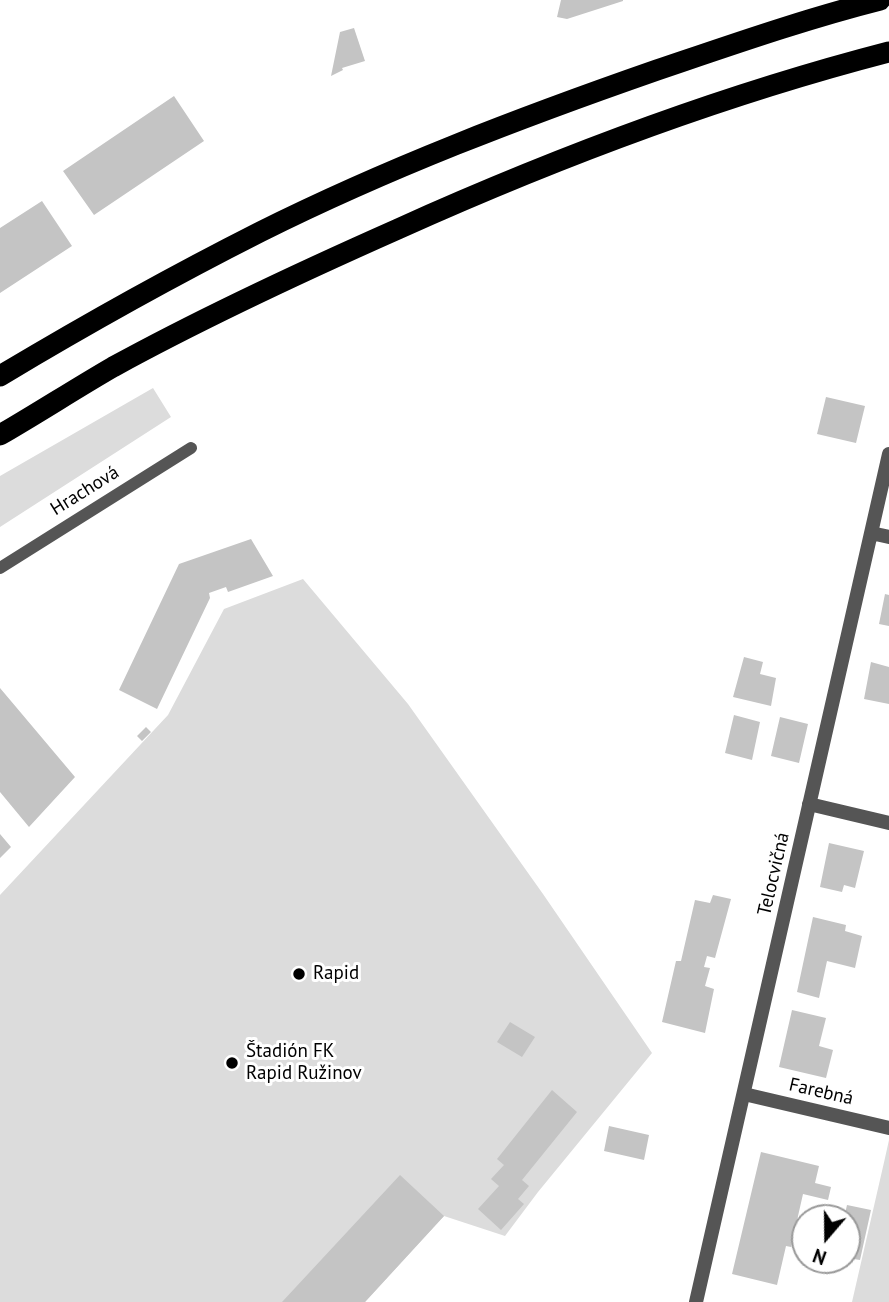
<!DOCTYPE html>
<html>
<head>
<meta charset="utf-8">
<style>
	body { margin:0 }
	#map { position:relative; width:889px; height:1302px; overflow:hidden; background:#fff; font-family:"PT Sans",sans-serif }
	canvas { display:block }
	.north { position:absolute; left:791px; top:1204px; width:70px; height:70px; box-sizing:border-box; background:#fff; border:2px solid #999; border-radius:50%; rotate:200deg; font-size:19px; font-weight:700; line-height:28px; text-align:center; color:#000 }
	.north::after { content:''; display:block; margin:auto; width:24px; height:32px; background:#000; clip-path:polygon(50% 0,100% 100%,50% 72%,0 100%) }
</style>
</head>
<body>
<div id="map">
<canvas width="889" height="1302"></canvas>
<div class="north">N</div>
</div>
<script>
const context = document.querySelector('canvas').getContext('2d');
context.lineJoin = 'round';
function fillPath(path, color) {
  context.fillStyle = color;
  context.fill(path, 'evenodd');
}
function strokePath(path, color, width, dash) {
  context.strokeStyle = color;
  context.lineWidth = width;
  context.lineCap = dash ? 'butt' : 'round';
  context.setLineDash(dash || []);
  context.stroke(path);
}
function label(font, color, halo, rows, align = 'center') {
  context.font = font + ' "PT Sans",sans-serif';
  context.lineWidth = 6;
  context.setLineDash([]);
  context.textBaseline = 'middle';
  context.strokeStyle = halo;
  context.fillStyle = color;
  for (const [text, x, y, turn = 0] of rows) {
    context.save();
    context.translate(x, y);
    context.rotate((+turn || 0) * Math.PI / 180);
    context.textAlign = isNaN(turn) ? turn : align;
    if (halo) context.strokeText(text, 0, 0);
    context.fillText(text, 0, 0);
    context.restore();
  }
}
fillPath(new Path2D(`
	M 153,388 L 171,417 L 0,527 L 0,476 Z
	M 303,579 L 408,704 L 543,894 L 652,1053 L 538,1192 L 505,1236 L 444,1216 L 365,1302 L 0,1302 L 0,895 L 168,715 L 224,609 Z
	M 889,1140 L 889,1302 L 852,1302 L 885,1158 Z`), '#dcdcdc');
fillPath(new Path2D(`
	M 561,0 L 623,0 L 623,1 L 567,19 L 557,17 Z
	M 354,28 L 365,61 L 342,68 L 343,70 L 331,76 L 340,32 Z
	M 174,96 L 204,141 L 94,215 L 63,171 Z
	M 42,201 L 72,246 L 0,293 L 0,228 Z
	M 826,397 L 865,406 L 856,443 L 817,434 Z
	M 251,539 L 273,576 L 228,592 L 226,587 L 209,593 L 210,598 L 157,709 L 119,690 L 179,564 Z
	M 885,594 L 889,595 L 889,626 L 879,624 Z
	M 744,657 L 763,662 L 760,674 L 776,678 L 771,706 L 733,697 Z
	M 871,662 L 889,667 L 889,704 L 864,699 Z
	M 0,688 L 75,777 L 29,827 L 0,792 Z
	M 734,715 L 760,722 L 752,760 L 725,753 Z
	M 780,717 L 808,724 L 799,763 L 771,756 Z
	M 146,727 L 151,732 L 142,741 L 137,736 Z
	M 0,834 L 11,847 L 0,858 Z
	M 829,843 L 864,851 L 855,888 L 844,885 L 842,892 L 820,887 Z
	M 713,895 L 731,899 L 715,958 L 707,956 L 704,967 L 710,968 L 705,986 L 714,989 L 705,1033 L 662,1022 L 676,961 L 681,961 L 695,900 L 710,903 Z
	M 813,917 L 846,925 L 845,931 L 862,936 L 855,968 L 827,961 L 819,998 L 797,992 Z
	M 792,1010 L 826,1018 L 819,1046 L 833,1050 L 826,1078 L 779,1067 Z
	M 510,1022 L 535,1037 L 522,1057 L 497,1042 Z
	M 552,1090 L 577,1112 L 522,1180 L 529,1186 L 518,1199 L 524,1204 L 501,1230 L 478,1209 L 499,1186 L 491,1179 L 504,1165 L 497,1159 Z
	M 609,1126 L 649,1135 L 644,1160 L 604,1151 Z
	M 761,1152 L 819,1166 L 815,1183 L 831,1187 L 828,1200 L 803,1194 L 791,1247 L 786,1246 L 777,1285 L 732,1274 Z
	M 400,1175 L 444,1216 L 365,1302 L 282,1302 Z
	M 847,1205 L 871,1210 L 860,1260 L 847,1258 L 847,1218 L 844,1218 Z`), '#c4c4c4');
strokePath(new Path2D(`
	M 0,568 L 191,448`), '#555', 12);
strokePath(new Path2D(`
	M 871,533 L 889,537
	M 809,804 L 889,823
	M 744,1094 L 889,1128
	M 696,1302 L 889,454`), '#555', 14);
strokePath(new Path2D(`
	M 0,376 C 85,325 171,277 260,232 C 388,168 522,117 657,70 C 731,45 805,19 880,0
	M 0,435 C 38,413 75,389 113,367 C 206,316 301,272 398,229 C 558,157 719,96 889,52`), '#000', 21);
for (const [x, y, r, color] of [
	[299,974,7,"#000"],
	[232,1063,7,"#000"]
]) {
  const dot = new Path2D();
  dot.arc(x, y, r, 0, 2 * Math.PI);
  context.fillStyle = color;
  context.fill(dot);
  strokePath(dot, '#fff', 2.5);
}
label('19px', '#000', '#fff', [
	["Hrachová",85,491,-32],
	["Telocvičná",774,874,-77],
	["Farebná",821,1092,13]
]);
label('19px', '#000', '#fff', [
	["Rapid",313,974],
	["Štadión FK",246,1052],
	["Rapid Ružinov",246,1074]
], 'left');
</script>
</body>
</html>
